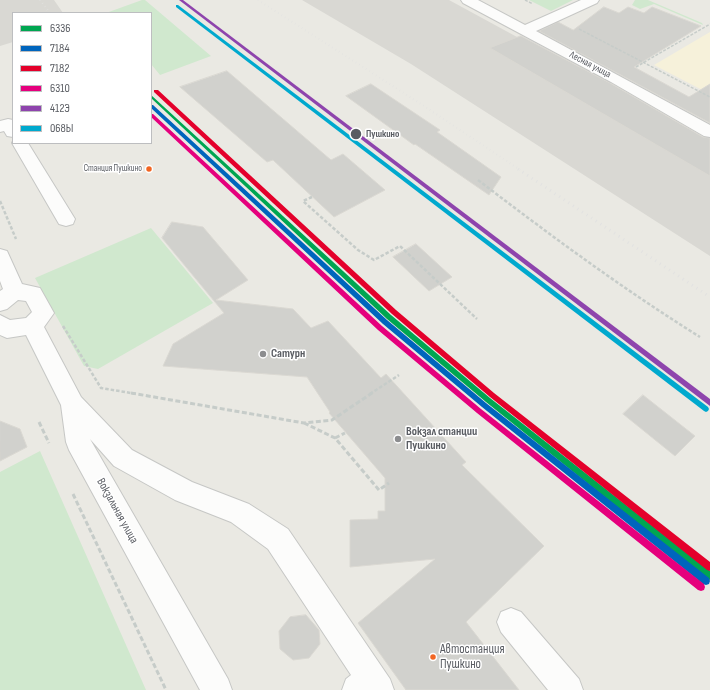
<!DOCTYPE html>
<html>
<head>
<meta charset="utf-8">
<style>
	body { margin:0 }
	#map { position:relative; width:710px; height:690px; overflow:hidden; background:#eae9e3; font-family:"Sofia Sans Condensed",sans-serif }
	canvas { display:block }
	.legend { position:absolute; left:12px; top:12px; width:140px; height:132px; box-sizing:border-box; background:#fff; border:1px solid #bdbec0; margin:0; padding:5px 7px; list-style:none; font-size:12px; color:#595c62 }
	.legend li { display:flex; align-items:center; gap:8px; height:20px }
	.legend b { width:20px; border:1px solid #bdbec0 }
</style>
</head>
<body>
<div id="map">
<canvas width="710" height="690"></canvas>
<ul class="legend">
<li><b style="height:5px;background:#00a651"></b>6336</li>
<li><b style="height:5px;background:#0065bd"></b>7184</li>
<li><b style="height:5px;background:#e4002b"></b>7182</li>
<li><b style="height:5px;background:#e5007d"></b>6310</li>
<li><b style="height:5px;background:#8e44ad"></b>412Э</li>
<li><b style="height:5px;background:#00a9ce"></b>068Ы</li>
</ul>
</div>
<script>
const context = document.querySelector('canvas').getContext('2d');
context.lineJoin = 'round';
function fillPath(path, color) {
  context.fillStyle = color;
  context.fill(path, 'evenodd');
}
function strokePath(path, color, width, dash) {
  context.strokeStyle = color;
  context.lineWidth = width;
  context.lineCap = dash ? 'butt' : 'round';
  context.setLineDash(dash || []);
  context.stroke(path);
}
function label(font, color, halo, rows, align = 'center') {
  context.font = font + ' "Sofia Sans Condensed",sans-serif';
  context.lineWidth = 3;
  context.setLineDash([]);
  context.textBaseline = 'middle';
  context.strokeStyle = halo;
  context.fillStyle = color;
  for (const [text, x, y, turn = 0] of rows) {
    context.save();
    context.translate(x, y);
    context.rotate((+turn || 0) * Math.PI / 180);
    context.textAlign = isNaN(turn) ? turn : align;
    if (halo) context.strokeText(text, 0, 0);
    context.fillText(text, 0, 0);
    context.restore();
  }
}
fillPath(new Path2D(`
	M 710,32 L 710,94 L 654,65 Z`), '#f6f1da');
fillPath(new Path2D(`
	M 0,0 L 54,0 L 63,13 L 13,13 L 13,42 L 0,46 Z
	M 302,0 L 449,0 L 710,142 L 710,256 L 411,64 Z`), '#d9d8d3');
fillPath(new Path2D(`
	M 142,0 L 145,0 L 211,56 L 160,75 L 151,64 L 151,13 L 106,13 Z
	M 529,0 L 573,0 L 551,11 Z
	M 635,0 L 648,0 L 702,23 L 703,25 L 654,4 L 640,9 L 632,5 Z
	M 151,228 L 213,303 L 98,369 L 84,366 L 35,278 Z
	M 40,451 L 146,690 L 0,690 L 0,472 Z`), '#d0e8ce');
const building = new Path2D(`
	M 604,7 L 619,13 L 628,7 L 644,13 L 652,7 L 701,26 L 634,67 L 689,97 L 710,84 L 710,123 L 539,31 L 558,22 L 573,30 Z
	M 521,36 L 610,83 L 703,137 L 710,138 L 710,176 L 490,48 Z
	M 227,71 L 331,160 L 343,154 L 385,190 L 334,217 L 273,160 L 267,162 L 180,87 Z
	M 371,84 L 440,130 L 437,132 L 501,177 L 489,195 L 415,144 L 414,145 L 346,96 Z
	M 172,222 L 203,227 L 248,280 L 216,300 L 293,309 L 311,328 L 328,321 L 381,378 L 386,374 L 466,462 L 462,465 L 544,546 L 466,622 L 519,690 L 406,690 L 358,623 L 435,559 L 350,567 L 350,520 L 378,519 L 378,511 L 385,511 L 385,478 L 329,413 L 330,412 L 307,377 L 163,366 L 173,344 L 224,313 L 162,238 Z
	M 416,244 L 452,277 L 429,291 L 393,257 Z
	M 643,395 L 695,436 L 675,456 L 623,414 Z
	M 0,421 L 20,429 L 27,447 L 0,461 Z
	M 306,615 L 319,630 L 320,644 L 309,658 L 293,660 L 280,649 L 279,631 L 290,617 Z`);
fillPath(building, '#d1d1cd');
strokePath(building, '#dad8d2', 1);
const minor = new Path2D(`
	M 461,0 L 478,0 L 525,25 L 581,0 L 599,0 L 597,3 L 536,31 L 710,125 L 710,137 L 704,136 L 611,82 L 463,3 Z
	M 8,119 L 13,120 L 13,137 L 7,136 L 4,131 L 0,132 L 0,121 Z
	M 13,141 L 13,143 L 28,143 L 75,219 L 73,224 L 66,226 L 59,224 L 12,143 Z
	M 0,249 L 7,251 L 22,284 L 40,288 L 54,313 L 44,327 L 81,397 L 132,450 L 192,482 L 249,504 L 288,529 L 390,679 L 394,690 L 342,690 L 346,679 L 351,675 L 268,549 L 231,522 L 175,500 L 114,466 L 90,439 L 228,679 L 232,690 L 200,690 L 69,450 L 66,442 L 61,405 L 26,335 L 7,338 L 0,335 L 0,315 L 10,320 L 26,318 L 32,312 L 26,301 L 18,300 L 7,309 L 0,311 L 0,291 L 3,289 L 0,281 Z
	M 511,608 L 521,612 L 579,679 L 583,690 L 548,690 L 501,632 L 497,622 L 501,612 Z`);
strokePath(minor, '#c6c7c5', 2);
strokePath(new Path2D(`
	M 525,0 L 533,4
	M 579,29 L 710,97
	M 636,67 L 710,24`), '#c6ccc9', 1.5, [3, 1.5]);
strokePath(new Path2D(`
	M 478,180 C 550,235 623,289 700,337
	M 312,197 L 303,201 L 358,250 L 374,260 L 400,246 L 477,319
	M 0,201 L 16,239
	M 63,326 L 101,388 L 137,394
	M 370,394 L 399,375`), '#c6ccc9', 2.5, [3.5, 2]);
strokePath(new Path2D(`
	M 131,393 L 304,423 L 332,420 L 372,393
	M 39,422 L 49,443
	M 304,423 L 335,438 L 379,490 L 389,483
	M 335,438 L 345,433
	M 73,494 L 166,690`), '#c6ccc9', 3, [5, 2.5]);
fillPath(minor, '#fcfcfb');
strokePath(new Path2D(`
	M 40,0 L 50,13
	M 258,0 L 424,106 L 520,170
	M 151,117 L 155,121`), '#e2e2e1', 2, [0.5, 3.5]);
strokePath(new Path2D(`
	M 518,169 L 710,297`), '#e2e2e1', 3, [1, 4.5]);
fillPath(new Path2D(`
	M 151,95 L 391,315 L 490,398 L 710,571 L 710,580 L 707,579 L 486,402 L 387,319 L 151,98 Z`), '#00a651');
fillPath(new Path2D(`
	M 151,105 L 153,105 L 387,320 L 486,403 L 709,578 L 710,581 L 709,584 L 706,585 L 703,584 L 482,407 L 383,324 L 151,108 Z`), '#0065bd');
fillPath(new Path2D(`
	M 154,90 L 158,90 L 396,310 L 494,393 L 710,562 L 710,571 L 707,570 L 490,397 L 392,314 L 154,92 Z`), '#e4002b');
fillPath(new Path2D(`
	M 151,114 L 153,114 L 382,326 L 481,409 L 704,584 L 705,587 L 704,590 L 701,591 L 698,590 L 477,413 L 378,330 L 151,117 Z`), '#e5007d');
fillPath(new Path2D(`
	M 179,0 L 183,0 L 710,399 L 710,406 Z`), '#8e44ad');
fillPath(new Path2D(`
	M 176,5 L 178,5 L 708,407 L 709,409 L 708,411 L 706,412 L 704,411 L 176,7 Z`), '#00a9ce');
for (const [x, y, r, color] of [
	[356,134,6,"#595c62"],
	[149,169,3.5,"#f26522"],
	[263,354,4,"#8c8d8f"],
	[398,439,4,"#8c8d8f"],
	[433,657,3.5,"#f26522"]
]) {
  const dot = new Path2D();
  dot.arc(x, y, r, 0, 2 * Math.PI);
  context.fillStyle = color;
  context.fill(dot);
  strokePath(dot, '#fff', 1.5);
}
label('9px', '#595c62', '#fff', [
	["Станция Пушкино",142,169]
], 'right');
label('10px', '#595c62', '#fff', [
	["Лесная улица",590,65,28]
]);
label('bold 10px', '#595c62', '#fff', [
	["Пушкино",366,134]
], 'left');
label('bold 12px', '#595c62', '#fff', [
	["Сатурн",271,354],
	["Вокзал станции",406,432],
	["Пушкино",406,446]
], 'left');
label('12px', '#595c62', '#fff', [
	["Вокзальная улица",117,511,61]
]);
label('13px', '#595c62', '#fff', [
	["Автостанция",440,650],
	["Пушкино",440,665]
], 'left');
</script>
</body>
</html>
